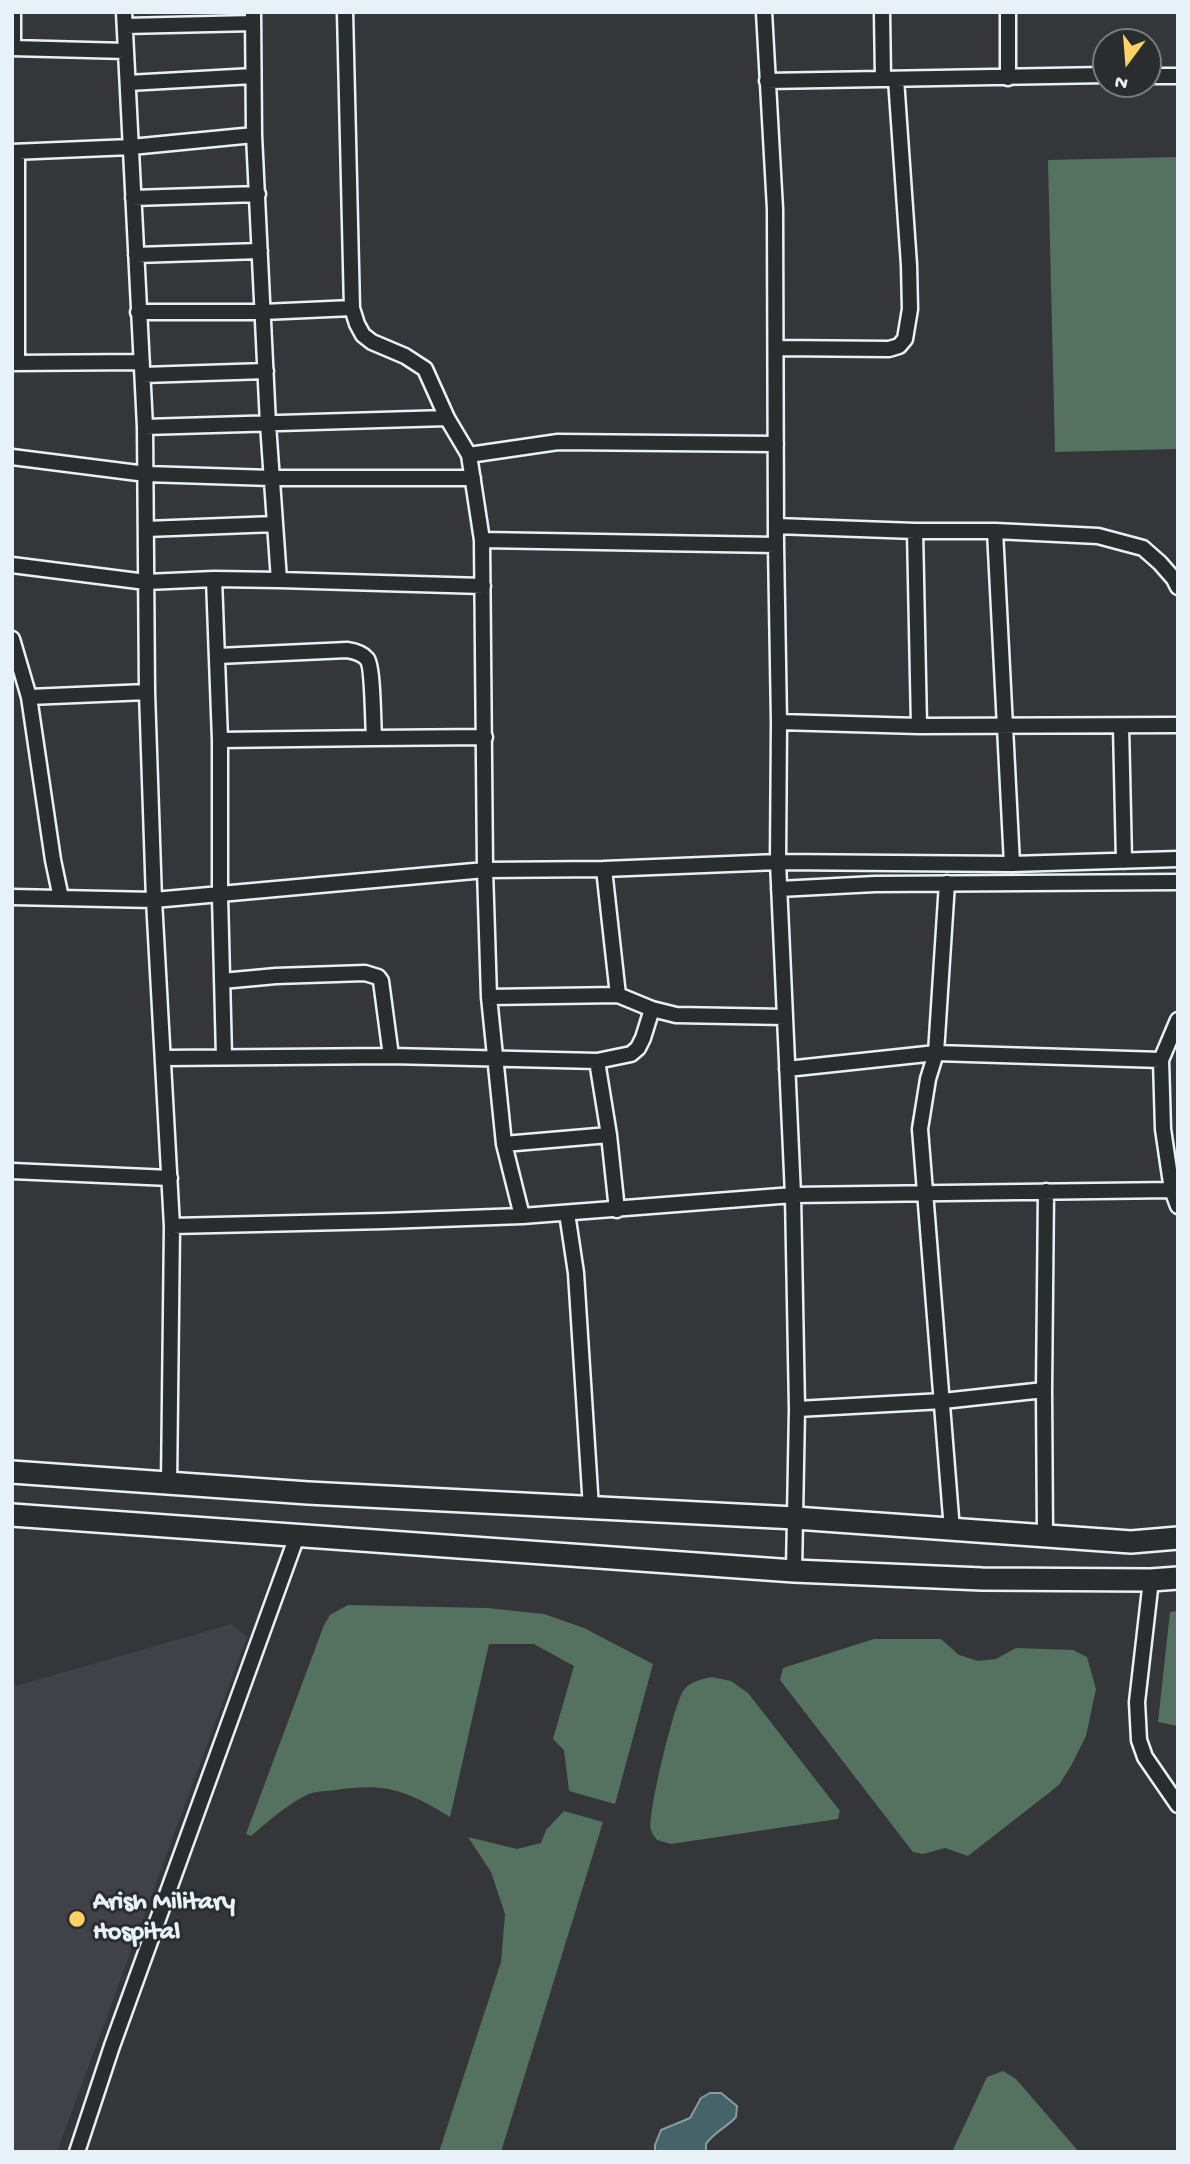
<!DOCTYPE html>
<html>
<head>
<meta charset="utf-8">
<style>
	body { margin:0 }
	#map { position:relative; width:1190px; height:2164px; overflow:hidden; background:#34363a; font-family:"Gochi Hand",sans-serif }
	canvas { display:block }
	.frame { position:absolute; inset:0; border:14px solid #e8f1f8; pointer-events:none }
	.north { position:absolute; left:1092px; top:28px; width:70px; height:70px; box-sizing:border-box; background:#2a2d2e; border:2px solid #767b7f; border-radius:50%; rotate:196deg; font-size:19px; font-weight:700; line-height:28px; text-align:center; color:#e8f1f8 }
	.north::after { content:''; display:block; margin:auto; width:24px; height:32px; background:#ffd166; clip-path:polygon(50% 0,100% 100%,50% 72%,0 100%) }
</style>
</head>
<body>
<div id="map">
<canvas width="1190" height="2164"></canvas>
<div class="frame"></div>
<div class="north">N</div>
</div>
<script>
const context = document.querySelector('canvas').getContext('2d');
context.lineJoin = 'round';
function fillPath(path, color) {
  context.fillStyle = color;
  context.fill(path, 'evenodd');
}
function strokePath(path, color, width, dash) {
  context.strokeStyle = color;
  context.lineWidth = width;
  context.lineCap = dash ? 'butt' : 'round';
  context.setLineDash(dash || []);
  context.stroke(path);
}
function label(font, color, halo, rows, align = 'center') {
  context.font = font + ' "Gochi Hand",sans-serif';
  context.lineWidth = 6;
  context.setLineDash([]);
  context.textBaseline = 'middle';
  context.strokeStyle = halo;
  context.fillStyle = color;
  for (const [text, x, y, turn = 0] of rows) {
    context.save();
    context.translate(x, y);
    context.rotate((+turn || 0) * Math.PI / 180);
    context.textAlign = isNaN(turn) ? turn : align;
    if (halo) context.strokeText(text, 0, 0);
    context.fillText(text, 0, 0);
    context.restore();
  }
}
fillPath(new Path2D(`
	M 232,1624 L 247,1637 L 57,2152 L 12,2152 L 12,1687 Z`), '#414149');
fillPath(new Path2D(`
	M 1178,157 L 1178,449 L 1055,452 L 1048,160 Z
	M 348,1605 L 487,1608 L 544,1614 L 584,1628 L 653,1664 L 615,1804 L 569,1791 L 564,1750 L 553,1739 L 574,1666 L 534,1644 L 489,1644 L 450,1817 C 408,1791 386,1782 336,1790 C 327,1791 317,1791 309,1794 C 287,1804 269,1821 251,1836 L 246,1834 L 324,1625 L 330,1615 Z
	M 1178,1611 L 1178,1726 L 1158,1722 L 1170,1612 Z
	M 874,1639 L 941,1639 L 959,1655 L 978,1661 L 996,1659 L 1016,1648 L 1073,1650 L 1087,1657 L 1096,1689 L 1086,1736 L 1072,1764 L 1059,1785 L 968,1856 L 945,1848 L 923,1854 L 913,1852 L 780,1680 L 783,1668 Z
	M 712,1677 L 731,1681 L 748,1693 L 840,1811 L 838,1819 L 671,1844 L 657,1840 C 655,1837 652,1834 651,1830 C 647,1815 674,1705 683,1691 C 689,1682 701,1679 712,1677 Z
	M 564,1811 L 603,1822 L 501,2152 L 439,2152 L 501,1962 L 505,1914 L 491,1872 L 468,1837 L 517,1849 L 541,1843 L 546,1830 Z
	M 1003,2071 L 1016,2079 L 1079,2152 L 952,2152 L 987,2077 Z`), '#557160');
const water = new Path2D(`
	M 710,2093 L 721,2093 L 737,2106 L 736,2117 C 726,2128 714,2132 706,2144 L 706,2152 L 655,2152 L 655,2145 L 661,2130 L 690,2118 L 701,2098 Z`);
fillPath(water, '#46636a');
strokePath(water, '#879ca3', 2);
const street = new Path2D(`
	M 124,12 L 145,427 L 147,692 L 154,900 L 172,1226 L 169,1485
	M 253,12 L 254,135 L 268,424 L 279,580
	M 345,12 L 352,308 L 357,324 L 363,335 L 372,342 L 405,356 L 425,369 L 447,418 L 469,455 L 482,540 L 485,870 L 489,997 L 504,1144 L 522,1216
	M 764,12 L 775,209 L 776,545 L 779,722 L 778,862 L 793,1195 L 797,1409 L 794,1571
	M 882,12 L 883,79
	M 125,26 L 253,23
	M 12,48 L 126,51
	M 13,48 L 13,12
	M 1148,76 L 1178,76
	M 1008,78 L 1008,12
	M 767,81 L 1106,75
	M 128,83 L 253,76
	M 12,152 L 131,147 L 254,135
	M 17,152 L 17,363
	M 133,198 L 258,194
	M 136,255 L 260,251
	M 138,312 L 263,312 L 352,308
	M 776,348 L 889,349 L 899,346 L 905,339 L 910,309 L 909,265 L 896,79
	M 12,363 L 142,362
	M 143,375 L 266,371
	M 145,427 L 447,418
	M 469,455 L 558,442 L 776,444
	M 12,457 L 146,474 L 271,478 L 473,478
	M 776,526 L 915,531 L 995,531 L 1098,536 L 1143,548 L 1160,563 L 1174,579 L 1178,587
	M 146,529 L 275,524
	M 915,531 L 919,726
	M 995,531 L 1012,864
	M 482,540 L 776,545
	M 12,565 L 146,582 L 214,579 L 279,580 L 483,586
	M 214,579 L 220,740 L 220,896 L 224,1057
	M 12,639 L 29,697 L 53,860 L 61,898
	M 218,656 L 347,650 C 354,651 362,653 367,659 C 373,666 373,724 374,738 L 485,737
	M 29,697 L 147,692
	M 779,722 L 919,726 L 1178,725
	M 1121,726 L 1124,861
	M 220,740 L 374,738
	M 604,869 L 618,995
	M 947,883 L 936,1053 L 928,1079 L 920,1129 L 952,1530
	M 779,889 L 875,884 L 1178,882
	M 12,897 L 154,900 L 485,870 L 604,869 L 778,862 L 1012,864 L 1178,859
	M 222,981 L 276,976 L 365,973 L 378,977 L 381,981 L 391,1056
	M 489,997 L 618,995 L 652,1009 L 676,1015 L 785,1017
	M 1178,1020 L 1161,1060 L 1163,1129 L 1172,1190 L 1178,1206
	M 164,1058 L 391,1056 L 597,1061 L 631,1054 L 638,1048 L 643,1038 L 652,1009
	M 597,1061 L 609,1135 L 617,1210
	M 787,1069 L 936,1053 L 1161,1060
	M 504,1144 L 609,1135
	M 12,1171 L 170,1178
	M 567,1213 L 576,1273 L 591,1508
	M 172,1226 L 385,1221 L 522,1216 L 793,1195 L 1172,1190
	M 797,1409 L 943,1401 L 1044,1390
	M 1045,1537 L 1044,1390 L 1046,1191
	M 1151,1580 L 1137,1702 L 1139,1740 L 1145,1757 L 1178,1805
	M 77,2152 L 112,2046 L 297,1536`);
const secondary = new Path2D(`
	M 12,1472 L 308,1493 L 795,1518 L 1131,1542 L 1178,1538
	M 12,1515 L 794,1571 L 982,1579 L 1151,1580 L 1178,1578`);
strokePath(street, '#e8f1f8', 19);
strokePath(secondary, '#e8f1f8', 26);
strokePath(street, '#2a2d2e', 14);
strokePath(secondary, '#2a2d2e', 21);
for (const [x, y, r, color] of [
	[77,1919,9,"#ffd166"]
]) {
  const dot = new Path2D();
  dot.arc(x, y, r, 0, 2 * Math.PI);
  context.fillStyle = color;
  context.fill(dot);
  strokePath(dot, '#2a2d2e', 2.5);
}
label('bold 26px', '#e8f1f8', '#2a2d2e', [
	["Arish Military",93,1904],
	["Hospital",93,1934]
], 'left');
</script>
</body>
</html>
